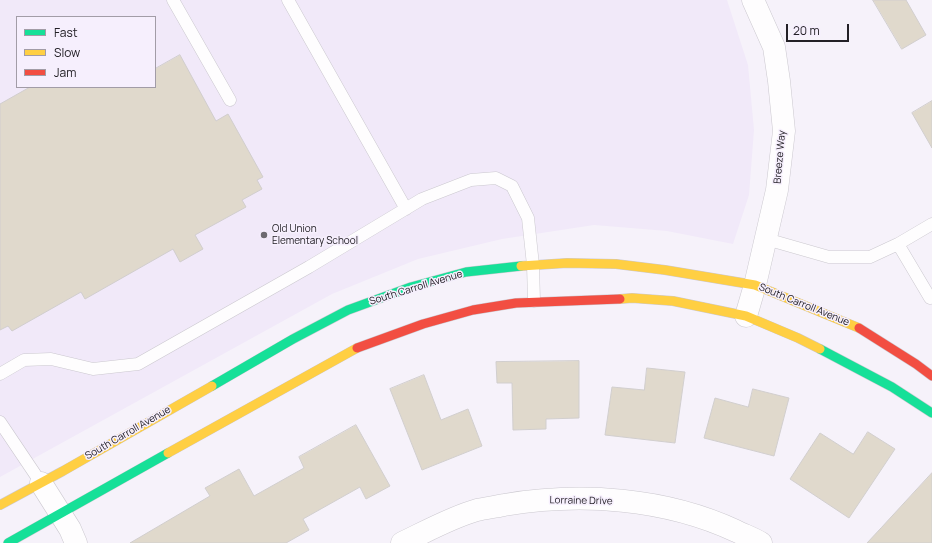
<!DOCTYPE html>
<html>
<head>
<meta charset="utf-8">
<style>
	body { margin:0 }
	#map { position:relative; width:932px; height:543px; overflow:hidden; background:#f6f2fa; font-family:Manrope,sans-serif }
	canvas { display:block }
	.legend { position:absolute; left:16px; top:16px; width:140px; height:72px; box-sizing:border-box; background:#f6effd; border:1px solid #a29ca7; margin:0; padding:5px 7px; list-style:none; font-size:12px; color:#232026 }
	.legend li { display:flex; align-items:center; gap:8px; height:20px }
	.legend b { width:20px; border:1px solid #a29ca7 }
	.scale { position:absolute; left:786px; top:24px; width:63px; height:18px; box-sizing:border-box; border:2px solid #232026; border-top:0; padding-left:5px; font-size:12px; line-height:14px; white-space:nowrap; color:#232026; -webkit-text-stroke:3px #f6effd; paint-order:stroke }
</style>
</head>
<body>
<div id="map">
<canvas width="932" height="543"></canvas>
<ul class="legend">
<li><b style="height:5px;background:#16e098"></b>Fast</li>
<li><b style="height:5px;background:#ffcf43"></b>Slow</li>
<li><b style="height:5px;background:#f24e42"></b>Jam</li>
</ul>
<div class="scale">20 m</div>
</div>
<script>
const context = document.querySelector('canvas').getContext('2d');
context.lineJoin = 'round';
function fillPath(path, color) {
  context.fillStyle = color;
  context.fill(path, 'evenodd');
}
function strokePath(path, color, width, dash) {
  context.strokeStyle = color;
  context.lineWidth = width;
  context.lineCap = dash ? 'butt' : 'round';
  context.setLineDash(dash || []);
  context.stroke(path);
}
function label(font, color, halo, rows, align = 'center') {
  context.font = font + ' Manrope,sans-serif';
  context.lineWidth = 3;
  context.setLineDash([]);
  context.textBaseline = 'middle';
  context.strokeStyle = halo;
  context.fillStyle = color;
  for (const [text, x, y, turn = 0] of rows) {
    context.save();
    context.translate(x, y);
    context.rotate((+turn || 0) * Math.PI / 180);
    context.textAlign = isNaN(turn) ? turn : align;
    if (halo) context.strokeText(text, 0, 0);
    context.fillText(text, 0, 0);
    context.restore();
  }
}
fillPath(new Path2D(`
	M 0,0 L 727,0 L 748,65 L 754,130 L 749,195 L 733,244 L 667,231 L 594,225 L 502,239 L 418,259 L 332,294 L 0,477 ZM 17,17 L 155,17 L 155,87 L 17,87 Z`), '#f1e9f9');
const building = new Path2D(`
	M 873,0 L 906,0 L 926,35 L 902,49 Z
	M 180,55 L 216,121 L 228,114 L 263,177 L 257,180 L 262,189 L 242,200 L 246,207 L 195,235 L 203,249 L 180,262 L 173,249 L 85,299 L 81,292 L 12,331 L 8,326 L 0,330 L 0,104 L 30,87 L 155,87 L 155,69 Z
	M 932,101 L 932,148 L 912,113 Z
	M 579,361 L 579,418 L 546,419 L 546,429 L 513,430 L 512,383 L 497,383 L 496,362 Z
	M 647,368 L 685,372 L 675,443 L 605,435 L 612,387 L 644,390 Z
	M 424,375 L 441,420 L 468,409 L 482,446 L 422,470 L 390,389 Z
	M 753,389 L 789,398 L 774,456 L 704,438 L 715,398 L 748,407 Z
	M 356,425 L 390,486 L 366,499 L 360,487 L 303,519 L 309,530 L 286,543 L 130,543 L 210,496 L 205,488 L 239,469 L 254,496 L 304,468 L 299,457 Z
	M 868,432 L 895,449 L 849,518 L 790,479 L 820,433 L 853,454 Z
	M 932,473 L 932,543 L 867,543 L 881,528 Z`);
fillPath(building, '#e0d9cc');
strokePath(building, '#d1cece', 1);
const lane = new Path2D(`
	M 173,0 L 230,100
	M 288,0 L 406,209
	M 766,239 L 829,257 L 870,257 L 898,244 L 930,298
	M 898,244 L 932,224
	M 0,374 L 24,360 L 51,359 L 93,369 L 138,364 L 309,267 L 422,199 L 471,180 L 496,178 L 512,186 L 528,218 L 533,265 L 534,301
	M 0,422 L 41,483`);
const street = new Path2D(`
	M 746,316 L 755,285 L 777,190 L 784,131 L 779,81 L 774,47 L 753,0
	M 41,483 L 70,529 L 76,543
	M 402,543 C 425,532 452,517 477,510 C 486,508 495,507 504,505 C 581,492 665,498 736,531 C 744,535 753,538 761,543`);
const fast = new Path2D(`
	M 820,349 L 892,387 L 932,413
	M 212,386 L 293,339 L 348,310 L 411,287 L 466,272 L 521,266
	M 8,543 L 168,453`);
const slow = new Path2D(`
	M 521,266 L 567,263 L 616,264 L 665,270 L 755,285 L 859,328
	M 620,299 L 632,298 L 673,301 L 746,316 L 798,338 L 820,349
	M 168,453 L 357,348
	M 0,505 L 63,471 L 212,386`);
const jam = new Path2D(`
	M 859,328 L 916,364 L 932,376
	M 357,348 L 423,324 L 473,310 L 516,303 L 620,299`);
strokePath(lane, '#cbc8cf', 13);
strokePath(street, '#cbc8cf', 23);
strokePath(fast, '#cbc8cf', 10);
strokePath(slow, '#cbc8cf', 10);
strokePath(jam, '#cbc8cf', 10);
strokePath(lane, '#fefdfe', 12);
strokePath(street, '#fefdfe', 22);
strokePath(fast, '#16e098', 9);
strokePath(slow, '#ffcf43', 9);
strokePath(jam, '#f24e42', 9);
for (const [x, y, r, color] of [
	[264,235,4,"#6d6a70"]
]) {
  const dot = new Path2D();
  dot.arc(x, y, r, 0, 2 * Math.PI);
  context.fillStyle = color;
  context.fill(dot);
  strokePath(dot, '#f6effd', 1.5);
}
label('10px', '#232026', '#f6effd', [
	["Breeze Way",780,157,-85],
	["South Carroll Avenue",416,288,-17],
	["South Carroll Avenue",804,305,22],
	["South Carroll Avenue",128,433,-30],
	["Lorraine Drive",581,501,1]
]);
label('10px', '#232026', '#f6effd', [
	["Old Union",272,229],
	["Elementary School",272,241]
], 'left');
</script>
</body>
</html>
